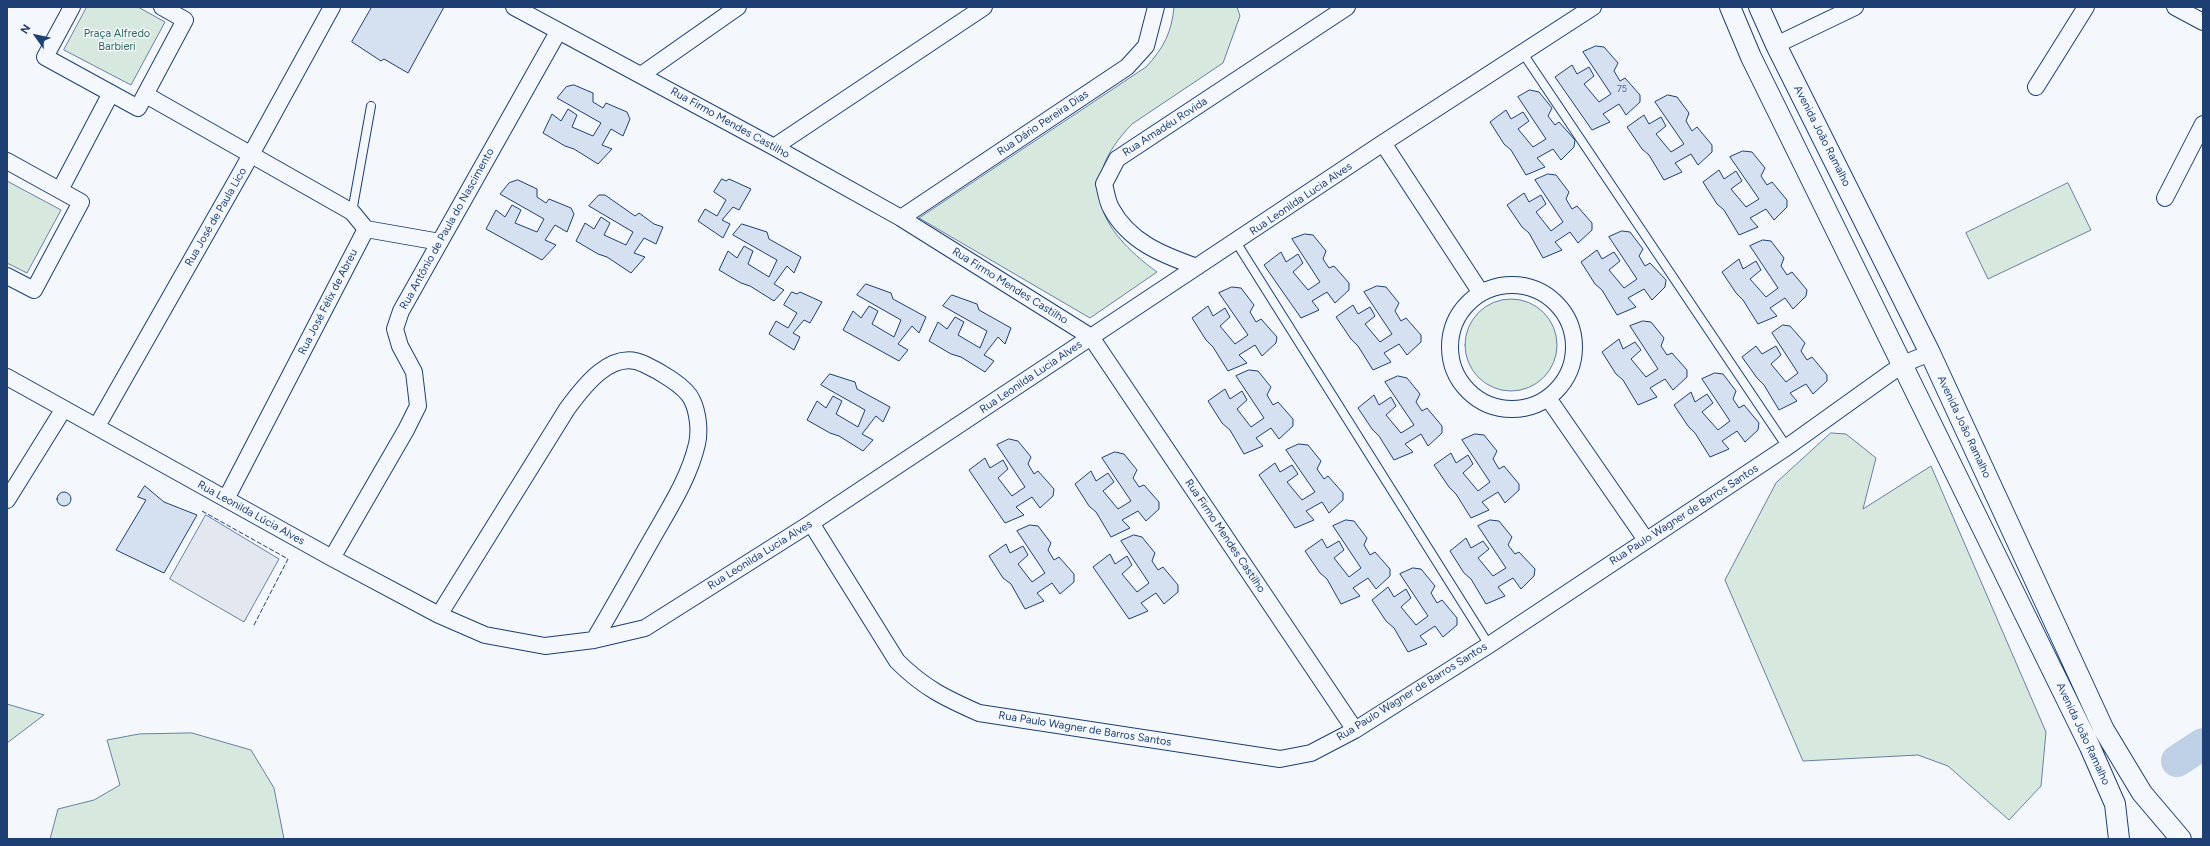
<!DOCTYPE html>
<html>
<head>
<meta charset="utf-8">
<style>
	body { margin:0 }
	#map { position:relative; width:2210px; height:846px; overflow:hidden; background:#f4f7fb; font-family:Figtree,sans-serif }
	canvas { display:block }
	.frame { position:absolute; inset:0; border:8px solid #1d3f73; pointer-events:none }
	.north { position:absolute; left:16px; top:16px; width:40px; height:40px; -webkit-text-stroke:3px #f4f7fb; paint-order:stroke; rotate:303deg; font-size:11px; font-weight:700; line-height:16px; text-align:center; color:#1d3f73 }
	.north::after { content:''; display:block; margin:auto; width:14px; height:18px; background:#1d3f73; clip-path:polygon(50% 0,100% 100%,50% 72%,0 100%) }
</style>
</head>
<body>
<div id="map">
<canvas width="2210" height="846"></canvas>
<div class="frame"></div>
<div class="north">N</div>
</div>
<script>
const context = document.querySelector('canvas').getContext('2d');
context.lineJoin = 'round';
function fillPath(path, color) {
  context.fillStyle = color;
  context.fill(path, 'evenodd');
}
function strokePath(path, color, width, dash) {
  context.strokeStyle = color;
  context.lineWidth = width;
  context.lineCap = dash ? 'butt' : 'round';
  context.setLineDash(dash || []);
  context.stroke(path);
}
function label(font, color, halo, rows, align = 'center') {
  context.font = font + ' Figtree,sans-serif';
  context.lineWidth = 3;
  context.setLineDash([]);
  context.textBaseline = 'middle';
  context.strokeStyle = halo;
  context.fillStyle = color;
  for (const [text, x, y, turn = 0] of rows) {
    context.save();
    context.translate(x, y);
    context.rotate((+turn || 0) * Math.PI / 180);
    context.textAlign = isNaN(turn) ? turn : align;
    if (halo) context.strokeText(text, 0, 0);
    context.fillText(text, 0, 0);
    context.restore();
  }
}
const green = new Path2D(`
	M 87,7 L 138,7 L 165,22 L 131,85 L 64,50 Z
	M 1174,7 L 1237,7 L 1240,16 L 1223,63 L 1132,124 C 1075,183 1098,229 1157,272 L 1090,318 L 919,218 L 1146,67 C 1163,49 1172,32 1174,7 Z
	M 7,181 L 61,210 L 27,273 L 7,263 Z
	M 2068,183 L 2091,230 L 1988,279 L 1966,233 Z
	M1465 345a46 46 0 1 1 92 0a46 46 0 1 1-92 0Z
	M 1831,433 L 1846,434 L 1876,458 L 1863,509 L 1931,466 L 2046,732 L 2041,786 L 2009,820 L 1948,766 L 1918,755 L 1803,761 L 1725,580 L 1776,483 Z
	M 7,704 L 44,715 L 7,743 Z
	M 192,733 L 251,750 L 274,788 L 284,839 L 50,839 L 58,809 L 94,800 L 120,785 L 107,740 L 139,734 Z`);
fillPath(green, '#d7e8df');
strokePath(green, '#687fa3', 1);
const parking = new Path2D(`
	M 206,515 L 279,559 L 244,622 L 170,579 Z`);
fillPath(parking, '#e3e8f0');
strokePath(parking, '#687fa3', 1);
strokePath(new Path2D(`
	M 2177,761 L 2203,744`), '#bed0e5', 32);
const building = new Path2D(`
	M 372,7 L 444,7 L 408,73 L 384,59 L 381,61 L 352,42 Z
	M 1596,46 L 1604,47 L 1618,63 L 1614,71 L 1620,81 L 1625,78 L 1640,95 L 1640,102 L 1626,115 L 1619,104 L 1603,114 L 1610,122 L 1592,130 L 1555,77 L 1572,65 L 1577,74 L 1589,67 L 1594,76 L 1584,84 L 1599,102 L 1611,94 L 1583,52 Z
	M 574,85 L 593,93 L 593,102 L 603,108 L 606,103 L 627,112 L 630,119 L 623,136 L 611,129 L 602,145 L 612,149 L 598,164 L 574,149 L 565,146 L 543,133 L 552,114 L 561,121 L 568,109 L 577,115 L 572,127 L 593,136 L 601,123 L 557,98 L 566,87 Z
	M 1530,90 L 1539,92 L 1552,108 L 1548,116 L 1555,125 L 1559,122 L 1575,140 L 1574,147 L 1561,160 L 1553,149 L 1537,158 L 1545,167 L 1526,175 L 1511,150 L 1504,144 L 1490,122 L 1506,110 L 1511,119 L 1523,112 L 1529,121 L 1518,129 L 1533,147 L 1546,139 L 1518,97 Z
	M 1668,95 L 1677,97 L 1689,113 L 1686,121 L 1692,131 L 1697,127 L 1712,145 L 1712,152 L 1698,165 L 1691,154 L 1675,163 L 1682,172 L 1664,180 L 1649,155 L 1642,149 L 1627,127 L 1644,115 L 1649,124 L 1661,117 L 1666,126 L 1656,134 L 1671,152 L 1684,144 L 1655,102 Z
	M 1743,151 L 1752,152 L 1765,168 L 1761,176 L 1767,185 L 1772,182 L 1787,200 L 1787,207 L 1774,220 L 1766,209 L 1750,218 L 1758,227 L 1739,235 L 1724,210 L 1717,204 L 1703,182 L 1719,170 L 1724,179 L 1736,171 L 1742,181 L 1731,189 L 1746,207 L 1759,199 L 1730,157 Z
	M 1548,174 L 1556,175 L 1569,192 L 1566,199 L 1572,209 L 1577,206 L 1592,223 L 1592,230 L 1578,243 L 1570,232 L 1555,242 L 1562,250 L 1543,258 L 1529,233 L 1522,227 L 1507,205 L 1524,193 L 1529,202 L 1541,195 L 1546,204 L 1536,212 L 1551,231 L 1563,222 L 1535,180 Z
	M 722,179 L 726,181 L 729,179 L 751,189 L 739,210 L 733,207 L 722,220 L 730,224 L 723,238 L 698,221 L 705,209 L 717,216 L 726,200 L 714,192 Z
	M 518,180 L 537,189 L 537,197 L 546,203 L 549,199 L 571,208 L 574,214 L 567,232 L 555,225 L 545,240 L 556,245 L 542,260 L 486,229 L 496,210 L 505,217 L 512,205 L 521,210 L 515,223 L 537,232 L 544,219 L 500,194 L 509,183 Z
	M 599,195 L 605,195 L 635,216 L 639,213 L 654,224 L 663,227 L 656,244 L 644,238 L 634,253 L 645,257 L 631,273 L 607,257 L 598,254 L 576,241 L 585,223 L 594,229 L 601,217 L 610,223 L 604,235 L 626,245 L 633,232 L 589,206 Z
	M 742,224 L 767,232 L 769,239 L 801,257 L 794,273 L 787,266 L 774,284 L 784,290 L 774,301 L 750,286 L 741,283 L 719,270 L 728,251 L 737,258 L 744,246 L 753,251 L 748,264 L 769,277 L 777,260 L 733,235 Z
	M 1622,231 L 1630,232 L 1643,249 L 1639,256 L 1645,266 L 1650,263 L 1666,280 L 1665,287 L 1652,300 L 1644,289 L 1628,298 L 1636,307 L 1617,315 L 1602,290 L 1595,284 L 1581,262 L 1597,250 L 1602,259 L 1614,252 L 1620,261 L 1609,270 L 1624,288 L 1637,279 L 1609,237 Z
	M 1305,234 L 1313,235 L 1326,251 L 1323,259 L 1329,268 L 1334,266 L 1349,283 L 1349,290 L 1335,303 L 1327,292 L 1312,301 L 1319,310 L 1301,318 L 1264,265 L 1281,252 L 1286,262 L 1298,254 L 1303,263 L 1293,272 L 1308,290 L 1320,282 L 1292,239 Z
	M 1763,240 L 1771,241 L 1784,258 L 1781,266 L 1787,275 L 1792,272 L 1807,290 L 1806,296 L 1793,309 L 1785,298 L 1770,308 L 1777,316 L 1758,324 L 1743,300 L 1736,293 L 1722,272 L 1739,259 L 1743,269 L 1756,261 L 1761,270 L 1750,279 L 1766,297 L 1778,288 L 1750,246 Z
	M 866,284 L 891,293 L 893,299 L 926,317 L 919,333 L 912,326 L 898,344 L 908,350 L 899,361 L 843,330 L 853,311 L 861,318 L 869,306 L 878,311 L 872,324 L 894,337 L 901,320 L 857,295 Z
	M 1377,286 L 1386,287 L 1399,303 L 1395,311 L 1401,321 L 1406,318 L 1421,335 L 1421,342 L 1407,355 L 1399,344 L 1384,353 L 1391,362 L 1373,370 L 1358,346 L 1351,339 L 1336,317 L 1353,305 L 1358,314 L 1370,307 L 1375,316 L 1365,324 L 1380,342 L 1392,334 L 1364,292 Z
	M 1232,287 L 1241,288 L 1254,305 L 1250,312 L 1256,322 L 1261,319 L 1277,337 L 1276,343 L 1262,356 L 1255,345 L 1239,355 L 1247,363 L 1228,371 L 1213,347 L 1206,340 L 1192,318 L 1208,306 L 1213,316 L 1225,308 L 1230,317 L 1220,326 L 1235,344 L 1248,335 L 1219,293 Z
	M 792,292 L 797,294 L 800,292 L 822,302 L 810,323 L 804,320 L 793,333 L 800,337 L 794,350 L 769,334 L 776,321 L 788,328 L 797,313 L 784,305 Z
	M 952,295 L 977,304 L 979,310 L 1011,328 L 1005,344 L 998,337 L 984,355 L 994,361 L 985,372 L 961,357 L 951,354 L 929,341 L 938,322 L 947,329 L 955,317 L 964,322 L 958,335 L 980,348 L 987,331 L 943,306 Z
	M 1643,321 L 1651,322 L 1664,338 L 1661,346 L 1667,355 L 1672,353 L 1687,370 L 1687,377 L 1673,390 L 1665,379 L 1650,388 L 1657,397 L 1638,405 L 1623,380 L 1616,374 L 1602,352 L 1619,339 L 1623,349 L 1635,342 L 1641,350 L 1631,359 L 1646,377 L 1658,369 L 1630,326 Z
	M 1783,325 L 1790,326 L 1805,343 L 1801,351 L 1807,360 L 1812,357 L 1827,375 L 1827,381 L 1813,394 L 1806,384 L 1790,393 L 1797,401 L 1779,410 L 1764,385 L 1757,378 L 1742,357 L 1756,346 L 1762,354 L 1776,346 L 1781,355 L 1771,364 L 1786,382 L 1798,373 L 1772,333 Z
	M 1249,370 L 1258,371 L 1271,387 L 1267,395 L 1273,405 L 1278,402 L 1293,419 L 1293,426 L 1279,439 L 1271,428 L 1256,438 L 1263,446 L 1244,454 L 1230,430 L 1222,423 L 1208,401 L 1225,389 L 1230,399 L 1242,391 L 1247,400 L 1237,409 L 1251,427 L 1264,418 L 1236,376 Z
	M 1715,373 L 1723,374 L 1736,391 L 1733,399 L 1739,408 L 1744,405 L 1759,423 L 1758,430 L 1745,442 L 1737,431 L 1722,441 L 1729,449 L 1710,457 L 1695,433 L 1688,426 L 1674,405 L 1691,392 L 1695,402 L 1707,394 L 1713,403 L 1702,412 L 1718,430 L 1730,421 L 1702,379 Z
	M 830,374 L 855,382 L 857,389 L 890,407 L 883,422 L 876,416 L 862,434 L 873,440 L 863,451 L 839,436 L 830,433 L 807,420 L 817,401 L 826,408 L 833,396 L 842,401 L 836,414 L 858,427 L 865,410 L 821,385 Z
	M 1398,376 L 1407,378 L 1420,394 L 1416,402 L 1422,411 L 1427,408 L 1442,426 L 1442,433 L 1428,446 L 1421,434 L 1405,444 L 1413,452 L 1394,460 L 1379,436 L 1372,429 L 1358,408 L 1374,395 L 1379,405 L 1391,397 L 1396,406 L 1386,415 L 1401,433 L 1414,425 L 1385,382 Z
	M 1475,434 L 1484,435 L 1497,451 L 1493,459 L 1499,469 L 1504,466 L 1519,484 L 1519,490 L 1505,503 L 1498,492 L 1482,502 L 1489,510 L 1471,518 L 1456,494 L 1449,487 L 1434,465 L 1451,453 L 1456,463 L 1468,455 L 1473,464 L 1463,473 L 1478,491 L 1490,482 L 1462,440 Z
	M 1009,439 L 1018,441 L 1031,457 L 1028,464 L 1034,474 L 1038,471 L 1054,489 L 1053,496 L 1040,508 L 1032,497 L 1016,507 L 1024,515 L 1005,523 L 969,470 L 985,458 L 990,468 L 1003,460 L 1008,469 L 998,478 L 1012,496 L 1025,487 L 997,445 Z
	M 1299,444 L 1308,445 L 1321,461 L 1317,469 L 1324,479 L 1328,476 L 1343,493 L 1343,500 L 1329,513 L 1322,502 L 1306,511 L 1314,520 L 1295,528 L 1259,475 L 1275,463 L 1280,472 L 1292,465 L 1298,474 L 1287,482 L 1302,500 L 1315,492 L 1286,450 Z
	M 1115,452 L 1124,454 L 1137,470 L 1133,478 L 1139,487 L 1144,485 L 1159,502 L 1159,509 L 1146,521 L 1138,511 L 1122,520 L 1130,528 L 1111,537 L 1096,512 L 1089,506 L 1075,484 L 1091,471 L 1096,481 L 1108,473 L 1114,482 L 1103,491 L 1118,509 L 1131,501 L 1102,458 Z
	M 145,486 L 164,502 L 197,515 L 164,573 L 116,550 L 146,500 L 138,497 Z
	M57 499a7 7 0 1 1 14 0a7 7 0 1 1-14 0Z
	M 1346,520 L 1354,521 L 1367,538 L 1364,545 L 1370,555 L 1375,552 L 1390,569 L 1390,576 L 1376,589 L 1368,578 L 1353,588 L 1360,596 L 1341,604 L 1327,579 L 1320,573 L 1305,551 L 1322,539 L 1327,548 L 1339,541 L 1344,550 L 1334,558 L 1349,577 L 1361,568 L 1333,526 Z
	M 1490,520 L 1499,521 L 1512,537 L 1508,545 L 1515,554 L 1519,552 L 1535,569 L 1534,576 L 1521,589 L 1513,578 L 1498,587 L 1505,596 L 1486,604 L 1471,579 L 1464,573 L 1450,551 L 1466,538 L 1471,548 L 1483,541 L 1489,549 L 1478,558 L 1493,576 L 1506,568 L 1478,526 Z
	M 1030,525 L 1038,526 L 1051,543 L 1048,550 L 1054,560 L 1059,557 L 1074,574 L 1074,582 L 1060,594 L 1052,583 L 1037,593 L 1044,601 L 1025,609 L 1011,584 L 1003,578 L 989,556 L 1006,544 L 1010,553 L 1023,546 L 1028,555 L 1018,564 L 1032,582 L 1045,573 L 1017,531 Z
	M 1134,535 L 1142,537 L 1155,553 L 1152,561 L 1158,570 L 1163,567 L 1178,585 L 1178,592 L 1164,604 L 1156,593 L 1141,603 L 1148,611 L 1129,619 L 1093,567 L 1110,554 L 1115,564 L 1127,556 L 1132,565 L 1122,574 L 1137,592 L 1149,583 L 1121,541 Z
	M 1413,568 L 1421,569 L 1435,586 L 1431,593 L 1437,603 L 1442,600 L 1457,618 L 1457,625 L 1443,637 L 1435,626 L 1420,636 L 1427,644 L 1408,652 L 1394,628 L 1386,621 L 1372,600 L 1388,587 L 1394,597 L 1406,589 L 1411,598 L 1401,607 L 1416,625 L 1428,616 L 1400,574 Z`);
fillPath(building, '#d5e0f0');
strokePath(building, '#1d3f73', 1);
const service = new Path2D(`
	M 1522,52 L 1787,447
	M 352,212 L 371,106
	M 1236,242 L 1489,645`);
const minor = new Path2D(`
	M 72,7 L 45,57 L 138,108 L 185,20 L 162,7
	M 514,7 L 774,147 L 901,218 L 1091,337 L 1355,730
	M 2175,7 L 2203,22
	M 1776,45 L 1855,7
	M 641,75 L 738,7
	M 2036,87 L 2086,7
	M 146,95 L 352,212 L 366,229 L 226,499
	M 1383,143 L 1481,293
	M 774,147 L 984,7
	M 7,161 L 81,202 L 34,290 L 7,276
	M 60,190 L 111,93
	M 2165,198 L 2203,124
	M 901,218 L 1127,67 L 1146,46 L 1156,7
	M 366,229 L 440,242
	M 1197,267 C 1163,255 1129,242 1111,208 C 1107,201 1106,191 1104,184 L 1117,159 L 1347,7
	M1450 347a62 62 0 1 1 124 0a62 62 0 1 1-124 0Z
	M 7,377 L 332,558 L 439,615 L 485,635 L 545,646 L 594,640 L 645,628 L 811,523 L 1383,143 L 1593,7
	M 1548,398 L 1646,540
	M 97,426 L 243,169 L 332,7
	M 7,500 L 63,410
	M 811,523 L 897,661 C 924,688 945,698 979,713 L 1280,759 L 1311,753 L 1355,730 L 1489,645 L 1787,447 L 1903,364 L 1930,353
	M 332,558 L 406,430 L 418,406 L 414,372 L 400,346 L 395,329 L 401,311 L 558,32
	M 439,615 L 567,409 C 583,387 612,348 644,364 C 657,370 686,386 692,400 C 698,412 700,431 697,444 C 689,478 670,507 653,537 C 633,572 614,606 594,640`);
const tertiary = new Path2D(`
	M 1730,7 L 1751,57 L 2090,747 L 2115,804 L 2119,839
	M 1759,7 L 1776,45 L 1930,353 L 2104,730 L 2142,793 L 2181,839`);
strokePath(service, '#1d3f73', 10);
strokePath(minor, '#1d3f73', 18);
strokePath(tertiary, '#1d3f73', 22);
strokePath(service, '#f4f7fb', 8);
strokePath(minor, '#f4f7fb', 16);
strokePath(tertiary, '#f4f7fb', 20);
strokePath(new Path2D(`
	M 202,511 L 288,559 L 253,627`), '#1d3f73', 1, [5, 2]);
label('9px', '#4b6792', null, [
	["75",1622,89]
]);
label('11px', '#2c6c60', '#f4f7fb', [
	["Praça Alfredo",117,34],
	["Barbieri",117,47]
]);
label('11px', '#1d3f73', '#f4f7fb', [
	["Rua Firmo Mendes Castilho",730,123,29],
	["Rua Dário Pereira Dias",1043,123,-34],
	["Rua Amadéu Rovida",1165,127,-33],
	["Avenida João Ramalho",1822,136,63],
	["Rua Leonilda Lucia Alves",1301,199,-34],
	["Rua José de Paula Lico",216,217,-60],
	["Rua Antônio de Paula do Nascimento",447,229,-61],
	["Rua Firmo Mendes Castilho",1010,286,32],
	["Rua José Félix de Abreu",328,302,-63],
	["Rua Leonilda Lucia Alves",1031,377,-34],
	["Avenida João Ramalho",1964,427,65],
	["Rua Leonilda Lúcia Alves",251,513,29],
	["Rua Paulo Wagner de Barros Santos",1684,515,-33],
	["Rua Firmo Mendes Castilho",1225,536,56],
	["Rua Leonilda Lucia Alves",760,555,-32],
	["Rua Paulo Wagner de Barros Santos",1412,692,-32],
	["Rua Paulo Wagner de Barros Santos",1085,729,9],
	["Avenida João Ramalho",2083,734,65]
]);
</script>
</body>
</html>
